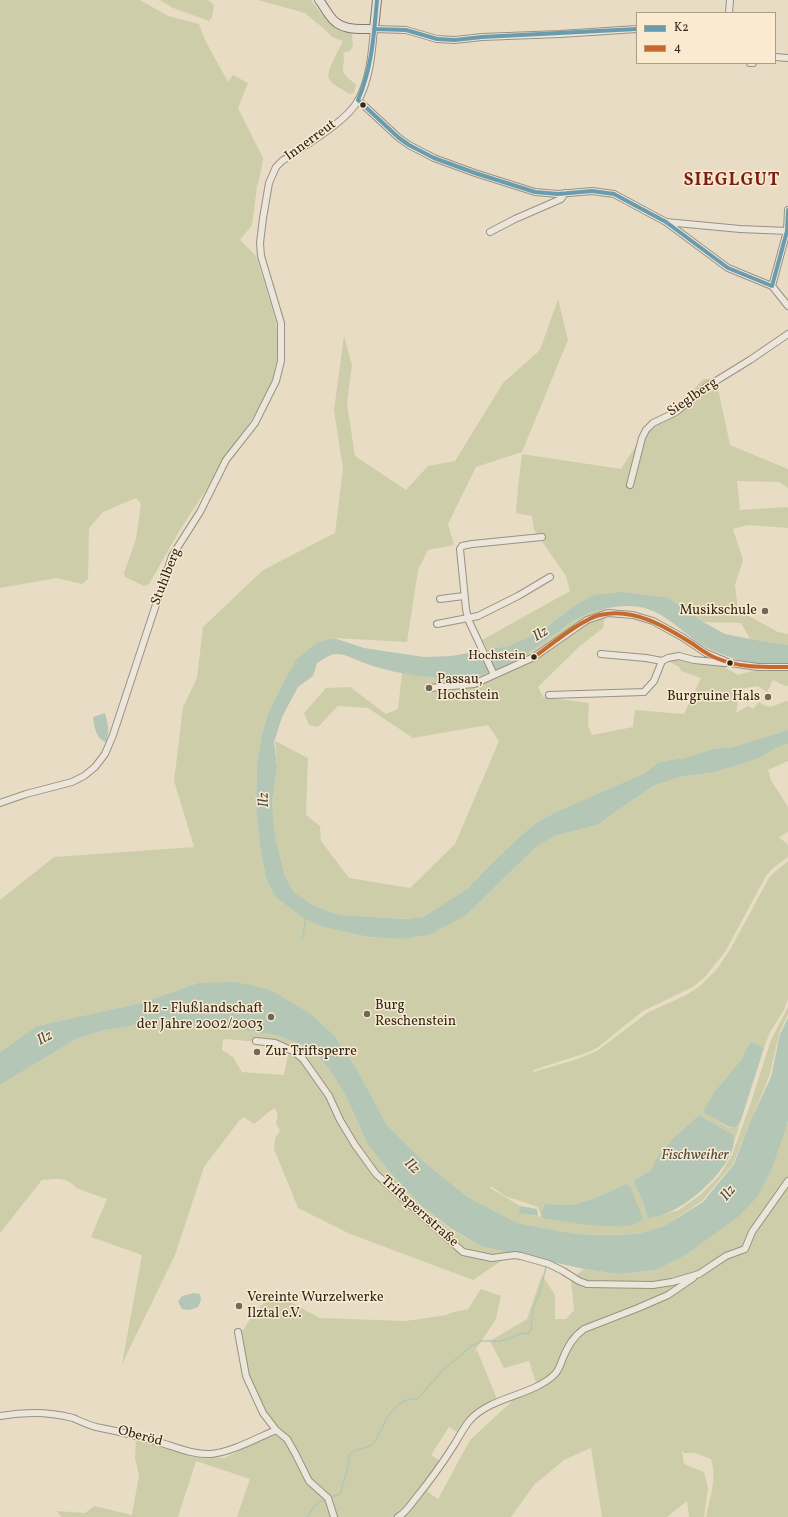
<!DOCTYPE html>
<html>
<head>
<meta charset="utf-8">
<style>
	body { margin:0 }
	#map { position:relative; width:788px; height:1517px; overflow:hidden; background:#e8dcc5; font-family:Vollkorn,serif }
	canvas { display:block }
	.legend { position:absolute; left:636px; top:12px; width:140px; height:52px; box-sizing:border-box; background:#faebd0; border:1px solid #aa9d89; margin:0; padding:5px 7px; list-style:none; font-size:12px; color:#32281e }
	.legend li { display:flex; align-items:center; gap:8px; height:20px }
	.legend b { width:20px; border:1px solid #aa9d89 }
</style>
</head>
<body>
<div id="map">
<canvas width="788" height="1517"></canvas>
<ul class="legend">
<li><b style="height:5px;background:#699cac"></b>K2</li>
<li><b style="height:5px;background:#c6692e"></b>4</li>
</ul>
</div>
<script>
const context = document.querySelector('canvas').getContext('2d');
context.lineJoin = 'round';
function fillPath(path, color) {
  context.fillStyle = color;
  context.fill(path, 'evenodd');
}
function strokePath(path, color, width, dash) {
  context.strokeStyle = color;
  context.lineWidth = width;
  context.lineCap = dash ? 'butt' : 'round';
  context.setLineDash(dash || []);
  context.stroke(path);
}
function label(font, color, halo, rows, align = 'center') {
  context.font = font + ' Vollkorn,serif';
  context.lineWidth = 3;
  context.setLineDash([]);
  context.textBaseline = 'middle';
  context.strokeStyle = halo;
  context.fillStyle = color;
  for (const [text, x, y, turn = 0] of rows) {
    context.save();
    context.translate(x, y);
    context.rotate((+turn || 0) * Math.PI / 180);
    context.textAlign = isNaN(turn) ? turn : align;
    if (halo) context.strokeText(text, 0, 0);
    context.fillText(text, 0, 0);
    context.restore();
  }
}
fillPath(new Path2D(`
	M 0,0 L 140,0 L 168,16 L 199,24 L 205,40 L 228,82 L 233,75 L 248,83 L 238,108 L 263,158 L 262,166 L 257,187 L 252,225 L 240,240 L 256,256 L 276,322 L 278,348 L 275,372 L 268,394 L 180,530 L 149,584 L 144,586 L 125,577 L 124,573 L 136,539 L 141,504 L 136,498 L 103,512 L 89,528 L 88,579 L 82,584 L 57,578 L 0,588 Z
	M 160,0 L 208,0 L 214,5 L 212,17 L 209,21 L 173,8 Z
	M 258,0 L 311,0 C 325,18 329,27 352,34 L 353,46 L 350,51 L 343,53 C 345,59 344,60 343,66 C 341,74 351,80 356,85 L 354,93 L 349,94 C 344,90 332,85 329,79 C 325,72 340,48 343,41 L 332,37 L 323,28 L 305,13 Z
	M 558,299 L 568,340 L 522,452 L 476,467 L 448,524 L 454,545 L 428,550 L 418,570 L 407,642 L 334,638 L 318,642 L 286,677 L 268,713 L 262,734 L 257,763 L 256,808 L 260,846 L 266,878 L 323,927 L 368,937 L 402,939 L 466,915 L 535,848 L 554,836 L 597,825 L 653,786 L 680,777 L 715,772 L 757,759 L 778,747 L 788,744 L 788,761 L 768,770 L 771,780 L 788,807 L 788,832 L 779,837 L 788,845 L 788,857 L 773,868 L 766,876 L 725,952 L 704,978 L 693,987 L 643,1011 L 597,1048 L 586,1053 L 533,1070 L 533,1072 L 575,1060 L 597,1051 L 647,1013 L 686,995 L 700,986 L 717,969 L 731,948 L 770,876 L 788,861 L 788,999 L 784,1010 L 770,1032 L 764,1048 L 752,1042 L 749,1044 L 741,1060 L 715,1091 L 704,1112 L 727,1127 L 735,1128 L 741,1120 L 735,1140 L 734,1135 L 699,1115 L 673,1138 L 656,1159 L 651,1170 L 633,1181 L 642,1200 L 648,1218 L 653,1218 L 679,1210 L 700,1195 L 719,1176 L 732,1155 L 750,1105 L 771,1040 L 788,1007 L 788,1015 L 780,1031 L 769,1077 L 733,1164 L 702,1201 L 664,1226 L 637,1234 L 609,1235 L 575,1234 L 518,1223 L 469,1198 L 424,1162 L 387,1125 L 356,1068 L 335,1036 L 311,1014 L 271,990 L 198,983 L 141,1003 L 37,1026 L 0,1052 L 0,900 L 54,857 L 194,847 L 174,781 L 183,707 L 197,678 L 203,627 L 263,570 L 335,533 L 343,469 L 334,410 L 344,336 L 352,365 L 347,403 L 355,456 L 406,490 L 428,466 L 455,461 L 503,383 L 540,350 ZM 491,1186 L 505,1196 L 538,1207 L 541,1217 L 518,1213 L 520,1206 L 490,1188 ZM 598,1197 L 613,1227 L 546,1219 L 545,1204 L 572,1205 Z
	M 703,379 L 716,379 L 730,445 L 788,469 L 788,488 L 779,482 L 737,481 L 740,510 L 786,507 L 788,508 L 788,528 L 748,525 L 733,529 L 743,560 L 735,585 L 738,610 L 778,632 L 788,634 L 788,645 L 750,639 L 741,623 L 703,622 L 669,598 L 571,608 L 543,630 L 509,646 L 488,650 L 482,640 L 570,591 L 566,576 L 534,530 L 532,516 L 516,513 L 518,487 L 522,454 L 621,469 L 640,439 L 676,410 Z
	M 606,607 L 603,628 L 581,645 L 538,687 L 543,697 L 589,703 L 588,725 L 592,735 L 633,727 L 635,710 L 684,714 L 701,678 L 681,671 L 679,667 L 670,662 L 676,658 L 722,666 L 738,675 L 752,671 L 788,670 L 788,686 L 783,685 L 773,680 L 767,692 L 758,686 L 740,689 L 736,713 L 748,706 L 753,709 L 759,702 C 774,712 774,703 788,701 L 788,730 L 733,747 L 713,749 L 685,758 L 670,760 L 657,763 L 645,773 L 560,810 L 537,822 L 517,839 L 489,866 L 467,889 L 423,917 L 405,919 L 340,915 L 314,906 L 294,892 L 285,876 L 275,835 L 272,802 L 277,767 L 275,741 L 308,758 L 306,815 L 320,826 L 321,841 L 349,878 L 410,888 L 455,844 L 499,741 L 488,725 L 413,738 L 368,708 L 338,706 L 318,727 L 309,725 L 304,713 L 326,688 L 350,687 L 386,714 L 398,709 L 402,673 C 428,676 454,680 479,675 C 512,669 546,638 574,620 C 583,614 596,611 606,607 Z
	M 142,1024 L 237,1029 L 275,1035 L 311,1048 L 329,1069 L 345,1094 L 368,1145 L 389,1171 L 422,1206 L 449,1228 L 480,1246 L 513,1253 L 473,1280 L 350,1234 L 298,1208 L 274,1149 L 275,1138 L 280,1131 L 276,1123 L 278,1114 L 274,1108 L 254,1124 L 244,1117 L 239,1121 L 204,1167 L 175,1255 L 122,1364 L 142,1255 L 91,1237 L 107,1199 L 76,1188 C 68,1176 54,1179 42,1180 L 0,1233 L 0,1085 L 78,1038 L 106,1030 ZM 227,1039 L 256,1042 L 289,1050 L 284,1075 L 242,1072 L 233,1057 L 222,1050 L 223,1040 Z
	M 788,1121 L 788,1517 L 706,1517 C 710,1497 717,1479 711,1459 L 695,1453 L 684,1453 L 682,1450 L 684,1464 L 704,1472 L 708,1488 L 704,1517 L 689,1517 L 687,1501 L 667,1517 L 602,1517 L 591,1448 L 564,1460 L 534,1485 L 511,1517 L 401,1517 L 425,1490 L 438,1499 L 470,1440 L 523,1391 L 523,1390 L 536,1383 L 529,1361 L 504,1368 L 490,1341 L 527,1319 L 542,1275 L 555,1295 L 555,1319 L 566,1319 L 574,1310 L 571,1279 L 584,1269 L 619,1274 L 656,1270 L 686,1255 L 737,1218 L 779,1143 Z
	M 481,1289 L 501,1296 L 496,1319 L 474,1352 L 477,1350 L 497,1399 L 485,1408 L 460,1434 L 449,1427 L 431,1455 L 442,1462 L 400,1517 L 237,1517 L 250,1479 L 196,1461 L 178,1517 L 61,1517 L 57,1511 L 85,1513 L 94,1506 L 132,1515 L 139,1475 L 135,1458 L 136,1435 L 209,1458 L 224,1458 L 275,1434 L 285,1439 L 263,1413 L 246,1376 L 239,1337 L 253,1314 L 274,1293 L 320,1318 L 405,1321 L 447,1315 L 450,1313 L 468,1309 Z`), '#cdcea9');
fillPath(new Path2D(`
	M 622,592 L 669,598 L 703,622 L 725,634 L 750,639 L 788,645 L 788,664 C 776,664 761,666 749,663 C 740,661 711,651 704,646 C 677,630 662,606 628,606 C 611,606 592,611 576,619 C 567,624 560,631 552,636 C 530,652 506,669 480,675 C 450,682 399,675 370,665 C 361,662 344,653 336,654 C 329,654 323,660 317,663 L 313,676 L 298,687 L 282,717 L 274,742 L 277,767 L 272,802 L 275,835 L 285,876 L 294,892 L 314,906 L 340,915 L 405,919 L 423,917 L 467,889 L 489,866 L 517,839 L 537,822 L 560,810 L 645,773 L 657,763 L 670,760 L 685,758 L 713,749 L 733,747 L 788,730 L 788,744 L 778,747 L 757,759 L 715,772 L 680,777 L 653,786 L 597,825 L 554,836 L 535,848 L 466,915 L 431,934 L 402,939 L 368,937 L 323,927 L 302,917 L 276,897 L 266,878 L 260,846 L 256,808 L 257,763 L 262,734 L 268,713 L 286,677 L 297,659 L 318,642 L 334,638 L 364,648 L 424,657 L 451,656 L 509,646 L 543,630 L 571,608 L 594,595 Z
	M 105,713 C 108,724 110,731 106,742 C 96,739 94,726 93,717 Z
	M 235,982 L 271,990 L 311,1014 L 335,1036 L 356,1068 L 387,1125 L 424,1162 L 469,1198 L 518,1223 L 575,1234 L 609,1235 L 637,1234 L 664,1226 L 703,1202 L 734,1164 L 751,1120 L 771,1077 L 780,1034 L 788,1018 L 788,1121 L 772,1168 L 758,1196 L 737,1218 L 686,1255 L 656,1270 L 619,1274 L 584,1269 L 480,1246 L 449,1227 L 422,1206 L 389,1171 L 368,1145 L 345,1094 L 329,1069 L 311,1048 L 275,1035 L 237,1029 L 142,1024 L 106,1030 L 78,1038 L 0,1085 L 0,1052 L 37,1026 L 141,1003 L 198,983 Z
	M 752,1042 L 764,1048 L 741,1120 L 735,1128 L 727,1126 L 703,1112 L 715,1091 L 741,1060 L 749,1044 Z
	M 699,1115 L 734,1135 C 739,1166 677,1219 648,1218 L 642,1200 L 633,1181 L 651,1170 L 656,1159 L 673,1138 Z
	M 627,1184 L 631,1188 L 643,1219 C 630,1235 566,1221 546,1219 L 542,1217 L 542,1212 L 545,1204 L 572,1205 L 598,1197 Z
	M 520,1206 L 537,1209 L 538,1216 L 518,1213 Z
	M 194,1293 L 200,1294 L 201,1300 L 198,1307 L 190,1310 L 182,1309 L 178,1302 L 182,1296 Z`), '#b4c6b6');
strokePath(new Path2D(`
	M 302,941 L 306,917
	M 332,1497 L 340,1494 L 348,1467 L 349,1455 C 358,1446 364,1450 372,1445 C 376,1443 377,1436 380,1432 C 387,1416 398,1397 417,1399 L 447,1366 L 460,1356 L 471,1346 L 482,1341 L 501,1341 L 523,1333 L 528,1334 L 531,1329 L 533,1309 L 540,1292 L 546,1267
	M 307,1517 L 318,1502 L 326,1500`), '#b4c6b6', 1.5);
const minor = new Path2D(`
	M 729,13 L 730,0
	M 775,57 L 788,58
	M 750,63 L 753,63
	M 358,100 L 399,138 L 409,145 L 434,158 L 475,173 L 535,192 L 558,194 L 592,191 L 614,194 L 666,222 L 728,268 L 772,286 L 788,306
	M 666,222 L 740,229 L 788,231
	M 490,232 L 515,219 L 561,199 L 565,193
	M 772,286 L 787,231 L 788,210
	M 630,485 L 642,438 L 646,430 L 653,423 L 676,412 L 706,387 L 750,360 L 788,334
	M 440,599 L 464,596
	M 437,624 L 478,616 L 518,596 L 550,577
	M 601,654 L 646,658 L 662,661
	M 494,675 L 468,619 L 466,609 L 460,549 L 462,546 L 472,544 L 542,537
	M 429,688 L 474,684 L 534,657 L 587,620 L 608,613 L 633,615 L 653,621 L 682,637 L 706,653 L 730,663 L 758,667 L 788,667
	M 549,695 L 644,692 L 654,681 L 662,661 L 668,658 L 679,656 L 694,660 L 725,663
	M 0,803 L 26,794 L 72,782 L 84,776 L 95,767 L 105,754 L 113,735 L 172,556 L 200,512 L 226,460 L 255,423 L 276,381 L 281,361 L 281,323 L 261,256 L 260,243 L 263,218 L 269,183 L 276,167 L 282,161 C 304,146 347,122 359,99 C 370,78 372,52 374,29 L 406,30 L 437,39 L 455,40 L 482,37 L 560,34 L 637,29
	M 256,1041 L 275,1043 L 293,1051 L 303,1059 L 329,1096 L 340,1120 L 355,1145 L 376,1174 L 463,1252 L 492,1258 L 515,1255 L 521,1256 L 549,1264 L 563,1271 L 579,1281 L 587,1284 L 653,1285 L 672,1282 L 699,1274 L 726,1256 L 745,1249 L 752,1232 L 788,1181
	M 238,1332 L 246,1376 L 263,1413 L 276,1430 L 287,1439 L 295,1453 L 309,1481 L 328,1498 L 334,1517
	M 0,1416 C 23,1412 50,1412 73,1418 C 80,1421 88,1425 96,1427 C 116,1431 135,1435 155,1441 C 174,1446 191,1455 211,1454 C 232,1452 257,1438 276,1430
	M 398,1517 C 405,1513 410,1506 415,1499 C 429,1482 442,1464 454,1445 C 459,1437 464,1427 470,1420 C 492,1396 533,1396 555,1374 C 559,1370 561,1363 563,1358 C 568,1346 573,1337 584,1329 L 638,1308 L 668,1295 L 693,1278`);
const major = new Path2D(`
	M 319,0 C 323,5 326,11 330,16 C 340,31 358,29 374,29 L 377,0`);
strokePath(minor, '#999184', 8);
strokePath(major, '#80796d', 10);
strokePath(minor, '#ebe5da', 6);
strokePath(major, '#e8e1d4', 8);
strokePath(new Path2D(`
	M 377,0 C 374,34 372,68 358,100 L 399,138 L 409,145 L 434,158 L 475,173 L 535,192 L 558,194 L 592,191 L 614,194 L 666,222 L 728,268 L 772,286 L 787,231 L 788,210
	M 374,29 L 406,30 L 437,39 L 455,40 L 482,37 L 637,29`), '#699cac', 4);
strokePath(new Path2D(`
	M 534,657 C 551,645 582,619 600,615 C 634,607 666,627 693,644 C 700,649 708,655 716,658 C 740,668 763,667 788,667`), '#c6692e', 4);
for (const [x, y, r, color] of [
	[363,105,3.5,"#32281e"],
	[765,611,4,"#726758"],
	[534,657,3.5,"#32281e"],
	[730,663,3.5,"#32281e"],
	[429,688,4,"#726758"],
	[768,697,4,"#726758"],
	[367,1014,4,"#726758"],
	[271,1017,4,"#726758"],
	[257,1052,4,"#726758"],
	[239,1306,4,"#726758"]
]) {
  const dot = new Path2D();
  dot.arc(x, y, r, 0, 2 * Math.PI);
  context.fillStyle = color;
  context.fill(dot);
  strokePath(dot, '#faebd0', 1.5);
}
label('13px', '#32281e', '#faebd0', [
	["Hochstein",526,657]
], 'right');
label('14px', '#32281e', '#faebd0', [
	["Innerreut",311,141,-36],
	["Sieglberg",693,398,-34],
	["Stuhlberg",167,577,-69],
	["Triftsperrstraße",419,1212,42],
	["Oberöd",140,1437,15]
]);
label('14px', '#32281e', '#faebd0', [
	["Musikschule",757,611,"right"],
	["Passau,",437,680],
	["Hochstein",437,696],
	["Burgruine Hals",760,697,"right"],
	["Burg",375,1006],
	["Reschenstein",375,1022],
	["Ilz - Flußlandschaft",263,1009,"right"],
	["der Jahre 2002/2003",263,1025,"right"],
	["Zur Triftsperre",265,1052],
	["Vereinte Wurzelwerke",247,1298],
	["Ilztal e.V.",247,1314]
], 'left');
label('italic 15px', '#4d4d42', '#faebd0', [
	["Ilz",541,635,-31],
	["Ilz",265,800,-91],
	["Ilz",45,1039,-28],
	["Fischweiher",695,1156],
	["Ilz",411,1167,45],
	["Ilz",729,1194,-50]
]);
context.letterSpacing = '1px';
label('bold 18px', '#7a1f14', '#faebd0', [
	["SIEGLGUT",732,182]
]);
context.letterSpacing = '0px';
</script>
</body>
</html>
